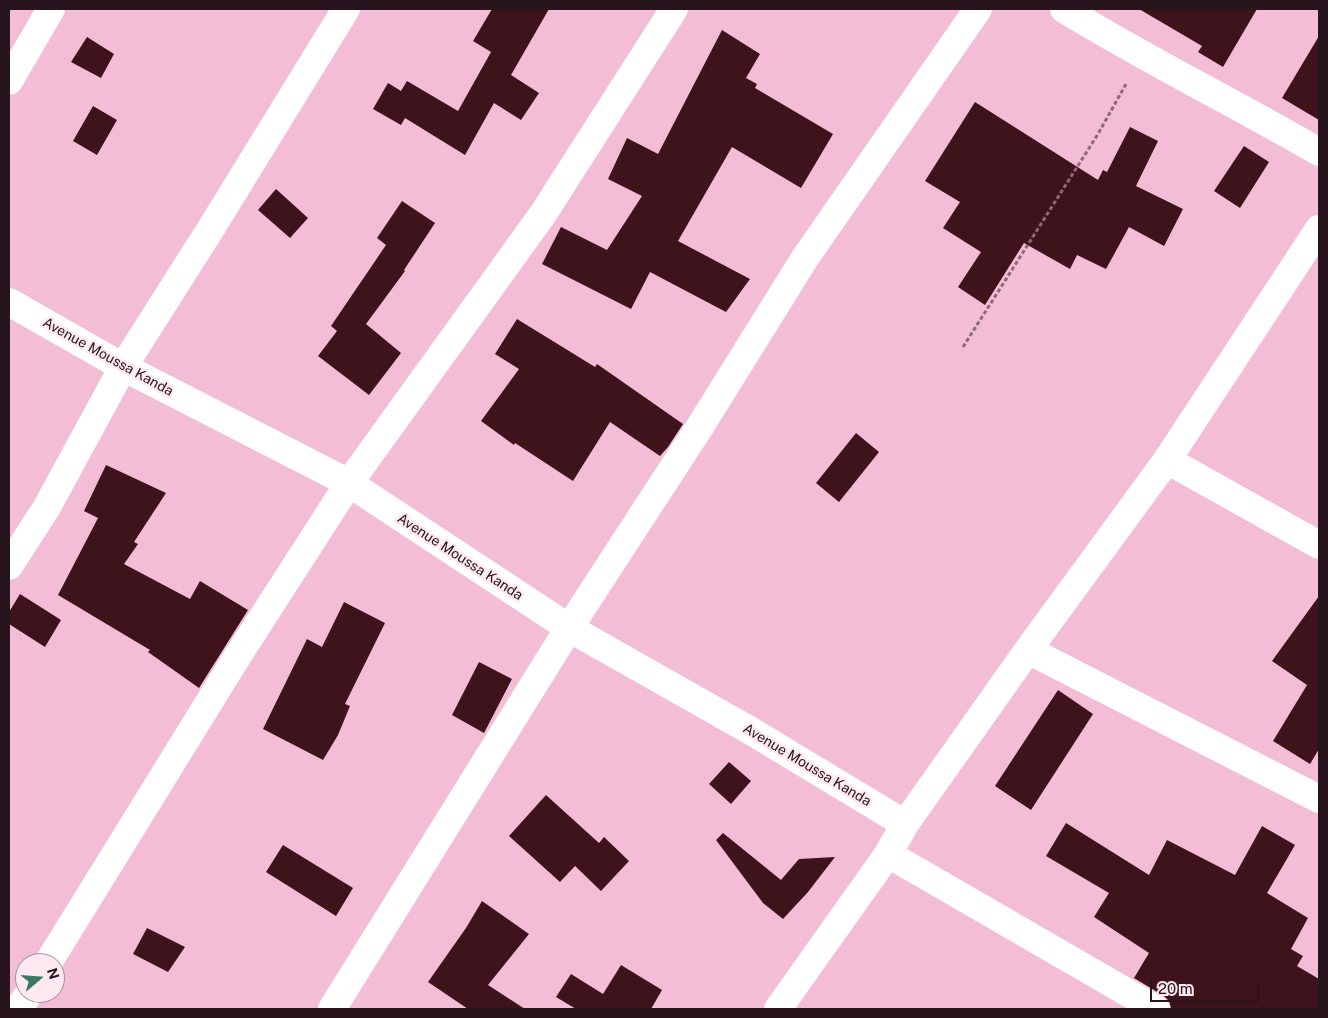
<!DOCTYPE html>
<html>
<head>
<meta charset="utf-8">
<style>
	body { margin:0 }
	#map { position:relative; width:1328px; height:1018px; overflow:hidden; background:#f2bdd5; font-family:"Public Sans",sans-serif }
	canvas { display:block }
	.frame { position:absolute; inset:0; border:10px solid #27141d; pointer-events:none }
	.north { position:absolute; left:15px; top:953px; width:50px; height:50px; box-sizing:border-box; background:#fee8f2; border:1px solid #a8939d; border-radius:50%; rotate:72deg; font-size:14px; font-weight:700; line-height:20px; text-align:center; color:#27141d }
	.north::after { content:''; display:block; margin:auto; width:18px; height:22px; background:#3a7763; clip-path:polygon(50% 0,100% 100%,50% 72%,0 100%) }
	.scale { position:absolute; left:1150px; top:980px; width:109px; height:22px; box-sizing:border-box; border:2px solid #27141d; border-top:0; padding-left:6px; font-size:15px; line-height:18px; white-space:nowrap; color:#27141d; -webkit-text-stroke:4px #fee8f2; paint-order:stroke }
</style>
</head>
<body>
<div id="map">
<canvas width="1328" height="1018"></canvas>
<div class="frame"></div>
<div class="north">N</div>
<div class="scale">20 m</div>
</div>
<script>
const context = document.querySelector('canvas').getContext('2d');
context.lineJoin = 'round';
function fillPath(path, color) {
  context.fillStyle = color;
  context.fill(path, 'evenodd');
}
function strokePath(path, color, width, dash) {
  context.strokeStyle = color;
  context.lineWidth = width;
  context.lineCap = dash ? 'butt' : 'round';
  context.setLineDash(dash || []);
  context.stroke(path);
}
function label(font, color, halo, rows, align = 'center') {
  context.font = font + ' "Public Sans",sans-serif';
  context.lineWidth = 5;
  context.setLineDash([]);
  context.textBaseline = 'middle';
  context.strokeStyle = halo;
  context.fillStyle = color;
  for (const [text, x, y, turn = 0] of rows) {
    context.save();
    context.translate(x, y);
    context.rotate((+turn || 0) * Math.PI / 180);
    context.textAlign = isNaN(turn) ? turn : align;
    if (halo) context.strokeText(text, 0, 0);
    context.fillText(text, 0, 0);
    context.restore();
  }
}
fillPath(new Path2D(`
	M 492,9 L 549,9 L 511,75 L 539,93 L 521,120 L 494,103 L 465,155 L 405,118 L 401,125 L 373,109 L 388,83 L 401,91 L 407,81 L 458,111 L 491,52 L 473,41 Z
	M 1139,9 L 1257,9 L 1223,67 L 1198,52 L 1202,46 Z
	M 722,30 L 760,54 L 746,78 L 757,84 L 755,88 L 833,134 L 801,188 L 732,147 L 678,241 L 750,279 L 726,312 L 650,272 L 631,309 L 542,264 L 561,227 L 607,250 L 642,196 L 608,179 L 627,138 L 658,154 Z
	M 1319,36 L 1319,120 L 1282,98 Z
	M 87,37 L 114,54 L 101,78 L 71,62 Z
	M 975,102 L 1098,180 L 1103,170 L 1107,172 L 1130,127 L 1158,141 L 1136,186 L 1183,209 L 1164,246 L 1129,227 L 1106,269 L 1077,255 L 1070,269 L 1024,243 L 985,305 L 958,287 L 981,252 L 943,228 L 960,202 L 925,181 Z
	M 93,106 L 117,120 L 97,155 L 73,141 Z
	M 1244,146 L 1269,162 L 1240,208 L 1214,191 Z
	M 276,189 L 308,218 L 290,238 L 258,210 Z
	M 402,201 L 435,223 L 404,270 L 405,271 L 366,324 L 401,353 L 369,395 L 318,356 L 337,331 L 331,326 L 386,245 L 377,238 Z
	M 517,319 L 595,367 L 597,364 L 683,424 L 668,447 L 660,456 L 610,422 L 573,481 L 515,443 L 514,445 L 481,421 L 519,369 L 495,354 Z
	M 856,433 L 879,452 L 839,502 L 816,483 Z
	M 106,465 L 166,493 L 134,542 L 138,544 L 124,564 L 190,599 L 200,581 L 248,610 L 199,688 L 148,652 L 150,650 L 58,595 L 98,518 L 84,511 Z
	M 20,594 L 61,620 L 45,647 L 9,624 L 9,612 Z
	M 1319,596 L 1319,749 L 1310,764 L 1273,741 L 1307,685 L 1272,661 Z
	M 344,602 L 385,623 L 345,704 L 350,706 L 338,735 L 323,760 L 263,729 L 307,639 L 322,647 Z
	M 479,662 L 512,679 L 484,733 L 452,715 Z
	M 1058,690 L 1093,714 L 1031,810 L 995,786 Z
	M 729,762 L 751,781 L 731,804 L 709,784 Z
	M 546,795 L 599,843 L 604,837 L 629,861 L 601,891 L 575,866 L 560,882 L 509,836 Z
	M 1066,823 L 1149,875 L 1167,840 L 1235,875 L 1262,826 L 1295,845 L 1267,893 L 1308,918 L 1291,949 L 1303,956 L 1297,966 L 1319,979 L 1319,1009 L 1171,1008 L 1169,1001 L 1164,996 L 1134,978 L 1149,953 L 1094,917 L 1109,893 L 1046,856 Z
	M 723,833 L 781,880 L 799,859 L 835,857 L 808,892 L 783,919 L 763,903 L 716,840 Z
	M 283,845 L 353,888 L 336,916 L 266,872 Z
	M 482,901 L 529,934 L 488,985 L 525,1009 L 468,1009 L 428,982 L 466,928 Z
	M 147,928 L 185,947 L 168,972 L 133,954 Z
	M 621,965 L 662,990 L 651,1009 L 576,1009 L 556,997 L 571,974 L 603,994 Z`), '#3e131c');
strokePath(new Path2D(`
	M 963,347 L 1098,134 L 1126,84`), '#8d6979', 3, [4, 2.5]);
strokePath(new Path2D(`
	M 1064,9 C 1147,60 1235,103 1319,152
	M 9,81 L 51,9
	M 9,302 L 123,367 L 349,483 L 569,628 L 751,731 L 905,824
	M 1167,460 L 1319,545
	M 9,566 L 47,507 L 123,367 L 210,230 L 346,9
	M 1028,650 L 1319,799
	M 888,854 L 1156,1009
	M 48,963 L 237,657 L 349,483 L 543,214 L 674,9
	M 19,1009 L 29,993
	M 332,1009 L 569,628 L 701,425 L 805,258 L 978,9
	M 778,1009 L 888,854 L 905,824 L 1028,650 L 1167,460 L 1319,229`), '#fff', 28);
label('14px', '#27141d', '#fee8f2', [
	["Avenue Moussa Kanda",108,357,29],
	["Avenue Moussa Kanda",460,557,33],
	["Avenue Moussa Kanda",807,765,31]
]);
</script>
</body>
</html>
